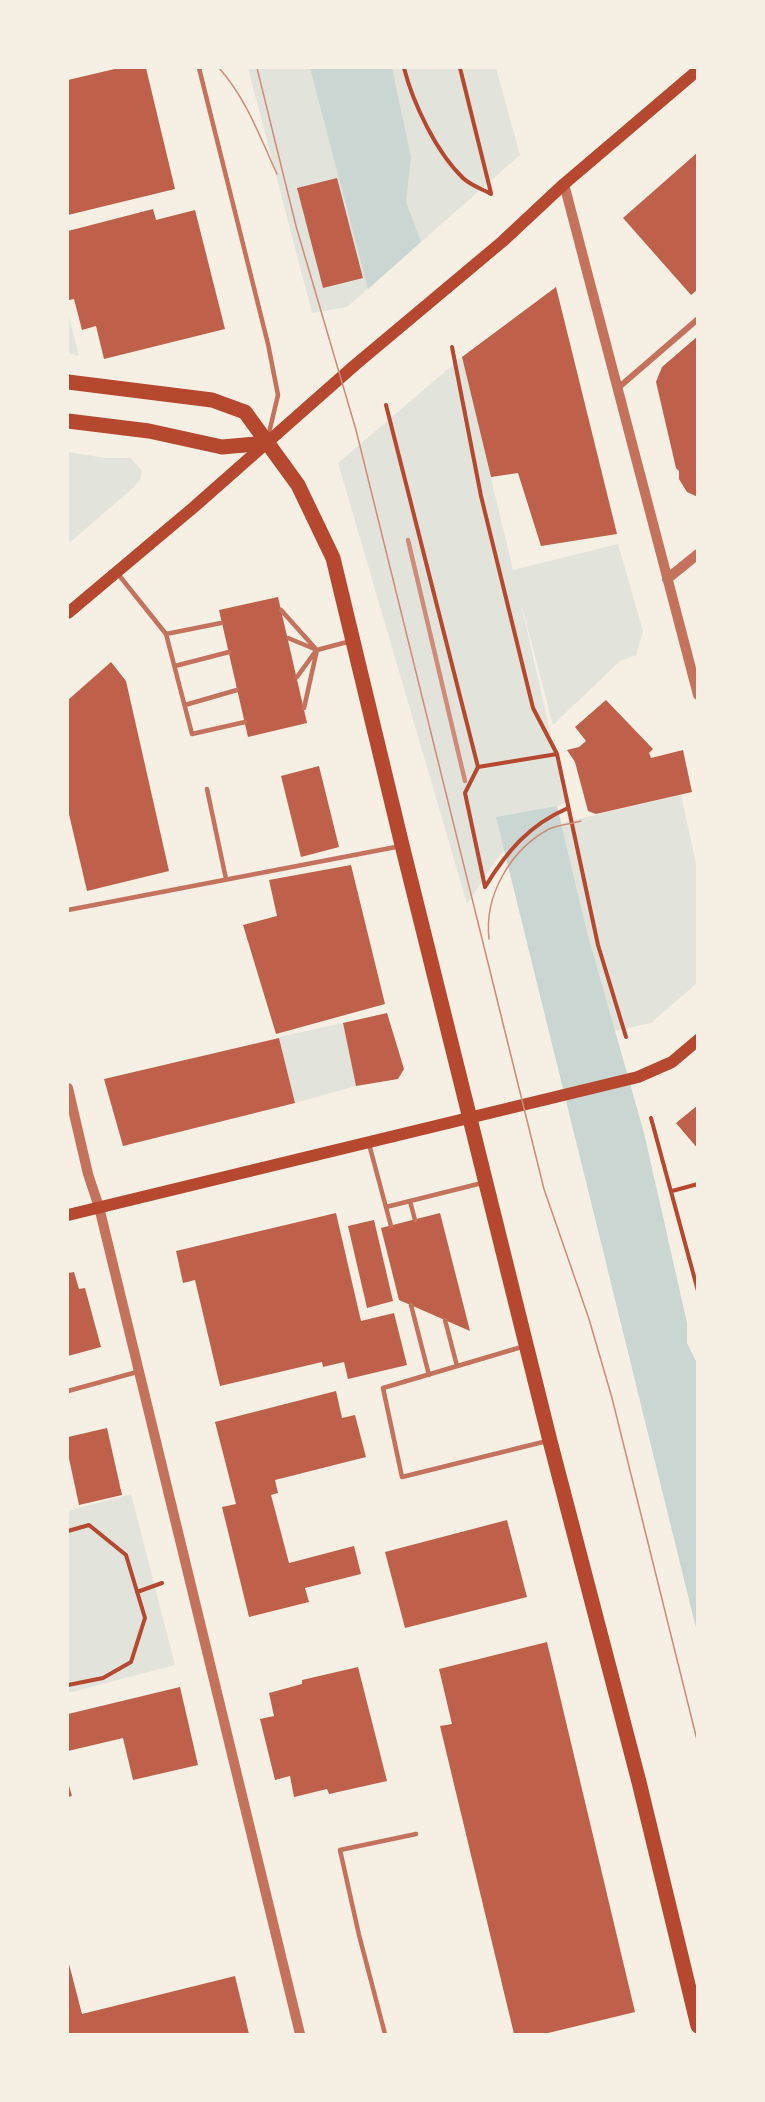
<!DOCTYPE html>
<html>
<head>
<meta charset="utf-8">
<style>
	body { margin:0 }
	#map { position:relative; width:765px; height:2102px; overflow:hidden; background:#f6efe4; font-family:"Fira Sans Condensed",sans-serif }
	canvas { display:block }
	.frame { position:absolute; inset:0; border:69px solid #f6efe4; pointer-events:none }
</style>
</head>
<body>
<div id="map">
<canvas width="765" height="2102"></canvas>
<div class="frame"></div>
</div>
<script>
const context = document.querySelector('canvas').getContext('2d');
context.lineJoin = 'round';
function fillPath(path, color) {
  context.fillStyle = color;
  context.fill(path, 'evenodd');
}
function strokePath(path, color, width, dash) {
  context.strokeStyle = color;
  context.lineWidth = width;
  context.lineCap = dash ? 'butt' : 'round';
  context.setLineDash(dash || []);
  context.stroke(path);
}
fillPath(new Path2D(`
	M 248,68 L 496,68 L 520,155 L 347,307 L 312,313 Z
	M 68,313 L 79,356 L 68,353 Z
	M 462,357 L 513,570 L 618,544 L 643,631 L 636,655 L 620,661 L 553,725 L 520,599 L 566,802 L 536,817 L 496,860 L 467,904 L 338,463 Z
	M 68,452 L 105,458 L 131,458 L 142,471 L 140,479 L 133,488 L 68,544 Z
	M 681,795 L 697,868 L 697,983 L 651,1023 L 614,1031 L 587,932 L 561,823 Z
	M 343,1023 L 356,1086 L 295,1103 L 279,1037 Z
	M 131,1494 L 175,1665 L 68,1693 L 68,1511 Z`), '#e2e4dc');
fillPath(new Path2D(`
	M 310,68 L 392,68 L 411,157 L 406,202 L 421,242 L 368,289 Z
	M 557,806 L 587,932 L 644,1133 L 687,1323 L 687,1343 L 697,1363 L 697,1632 L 496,817 Z`), '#c9d6d2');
fillPath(new Path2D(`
	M 119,68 L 146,68 L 175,189 L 68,215 L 68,80 Z
	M 698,152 L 698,289 L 691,295 L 623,218 Z
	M 337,178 L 363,278 L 323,288 L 297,188 Z
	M 153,209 L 156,220 L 195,210 L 225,329 L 104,359 L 96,326 L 82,330 L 74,299 L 69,300 L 68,294 L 68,231 Z
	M 556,287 L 617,534 L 541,546 L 518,473 L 491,477 L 462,357 Z
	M 698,336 L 698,497 L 687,492 L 679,479 L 679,471 L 676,468 L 656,382 L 662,367 Z
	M 278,597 L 307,723 L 248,737 L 219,610 Z
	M 111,662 L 126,681 L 169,871 L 87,891 L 68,810 L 68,700 Z
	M 606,700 L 653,749 L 649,753 L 651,758 L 683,750 L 692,792 L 596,814 L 588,811 L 575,762 L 567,750 L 579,747 L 586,741 L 575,727 Z
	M 319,766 L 339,847 L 301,857 L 281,776 Z
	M 351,865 L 385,1004 L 276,1034 L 243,925 L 277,916 L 269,880 Z
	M 387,1013 L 404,1069 L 398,1079 L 356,1086 L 343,1023 Z
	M 279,1038 L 295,1103 L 123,1146 L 104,1079 Z
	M 698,1105 L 698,1149 L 676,1123 Z
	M 336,1213 L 361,1321 L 394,1313 L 407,1365 L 348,1379 L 344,1362 L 323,1367 L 322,1362 L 220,1386 L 195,1280 L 183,1283 L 176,1251 Z
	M 440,1213 L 470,1331 L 399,1300 L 381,1228 Z
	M 374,1220 L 393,1301 L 367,1308 L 348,1226 Z
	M 74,1272 L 79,1289 L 85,1288 L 101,1347 L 68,1356 L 68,1273 Z
	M 336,1391 L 342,1418 L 355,1415 L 366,1457 L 275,1480 L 278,1493 L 271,1495 L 289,1563 L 354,1546 L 361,1574 L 305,1588 L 309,1602 L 249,1617 L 222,1507 L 236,1504 L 215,1422 Z
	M 107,1428 L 122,1495 L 79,1505 L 68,1454 L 68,1437 Z
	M 507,1520 L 527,1597 L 405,1628 L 385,1552 Z
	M 547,1642 L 635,2012 L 544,2034 L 514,2034 L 440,1726 L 452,1724 L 439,1669 Z
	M 358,1667 L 387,1781 L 329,1794 L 327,1789 L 294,1797 L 290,1776 L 275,1780 L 260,1719 L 274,1716 L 269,1693 L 302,1684 L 302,1680 Z
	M 180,1687 L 198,1765 L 133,1780 L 123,1738 L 68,1751 L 68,1714 Z
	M 68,1782 L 72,1796 L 68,1797 Z
	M 68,1960 L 82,2014 L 235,1976 L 249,2034 L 68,2034 Z`), '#bf614a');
strokePath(new Path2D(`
	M 404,68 C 413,103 436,152 463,178 C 470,185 482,189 491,194
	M 460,68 L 491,193
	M 452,347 L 481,496 L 533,708 L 557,754 L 598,945 L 626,1037
	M 386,405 L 478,767 L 557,754
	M 478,767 L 465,793 L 485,887 C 507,851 529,825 568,808
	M 651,1118 L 698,1291
	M 672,1191 L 698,1184
	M 68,1531 L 89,1525 L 126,1555 L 145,1618 L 131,1662 L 103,1678 L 68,1685
	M 137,1592 L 162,1583`), '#b5482f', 4);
strokePath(new Path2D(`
	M 199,68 L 268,344 L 278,395 L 268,437
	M 118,574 L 166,634 L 192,734 L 245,722
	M 281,610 L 315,648
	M 166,634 L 221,623
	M 288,638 L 317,650 L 351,641
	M 175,666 L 229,652
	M 297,677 L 315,652
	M 185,705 L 237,690
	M 304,708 L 317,650
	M 207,789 L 226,879
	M 68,910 L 401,846
	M 369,1144 L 391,1226
	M 386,1207 L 410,1201
	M 415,1220 L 410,1201 L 482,1183
	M 411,1305 L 429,1375
	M 445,1320 L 457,1366
	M 525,1346 L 383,1388 L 402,1477 L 547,1441
	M 68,1391 L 137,1372
	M 385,2034 L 359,1935 L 340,1850 L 416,1834`), '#c5725c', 4.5);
strokePath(new Path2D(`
	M 618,388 L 698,319`), '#c5725c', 6);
strokePath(new Path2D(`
	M 564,184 L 698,695
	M 667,579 L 698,554
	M 68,1088 L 88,1174 L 99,1207 L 300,2034`), '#c5725c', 10);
strokePath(new Path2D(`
	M 68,613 L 194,507 L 355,365 L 503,241 L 564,184 L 698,70
	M 68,1215 L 638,1077 L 672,1062 L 698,1040`), '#b5482f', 12);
strokePath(new Path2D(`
	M 68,382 L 212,400 L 245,412 L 298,485 L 333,558 L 402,845 L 550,1441 L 639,1782 L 698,2026
	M 68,421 L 149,431 L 222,447 L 267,443`), '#b5482f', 15);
strokePath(new Path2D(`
	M 219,68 C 246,98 260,137 277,174
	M 257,68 L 296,226 L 356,430 L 544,1189 L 589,1319 L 612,1398 L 698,1744
	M 489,939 C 484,896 510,850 549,829 C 558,825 571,824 581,821`), '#cf8b77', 1.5);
strokePath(new Path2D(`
	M 408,540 L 465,781`), '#cf8b77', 4.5);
</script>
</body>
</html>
